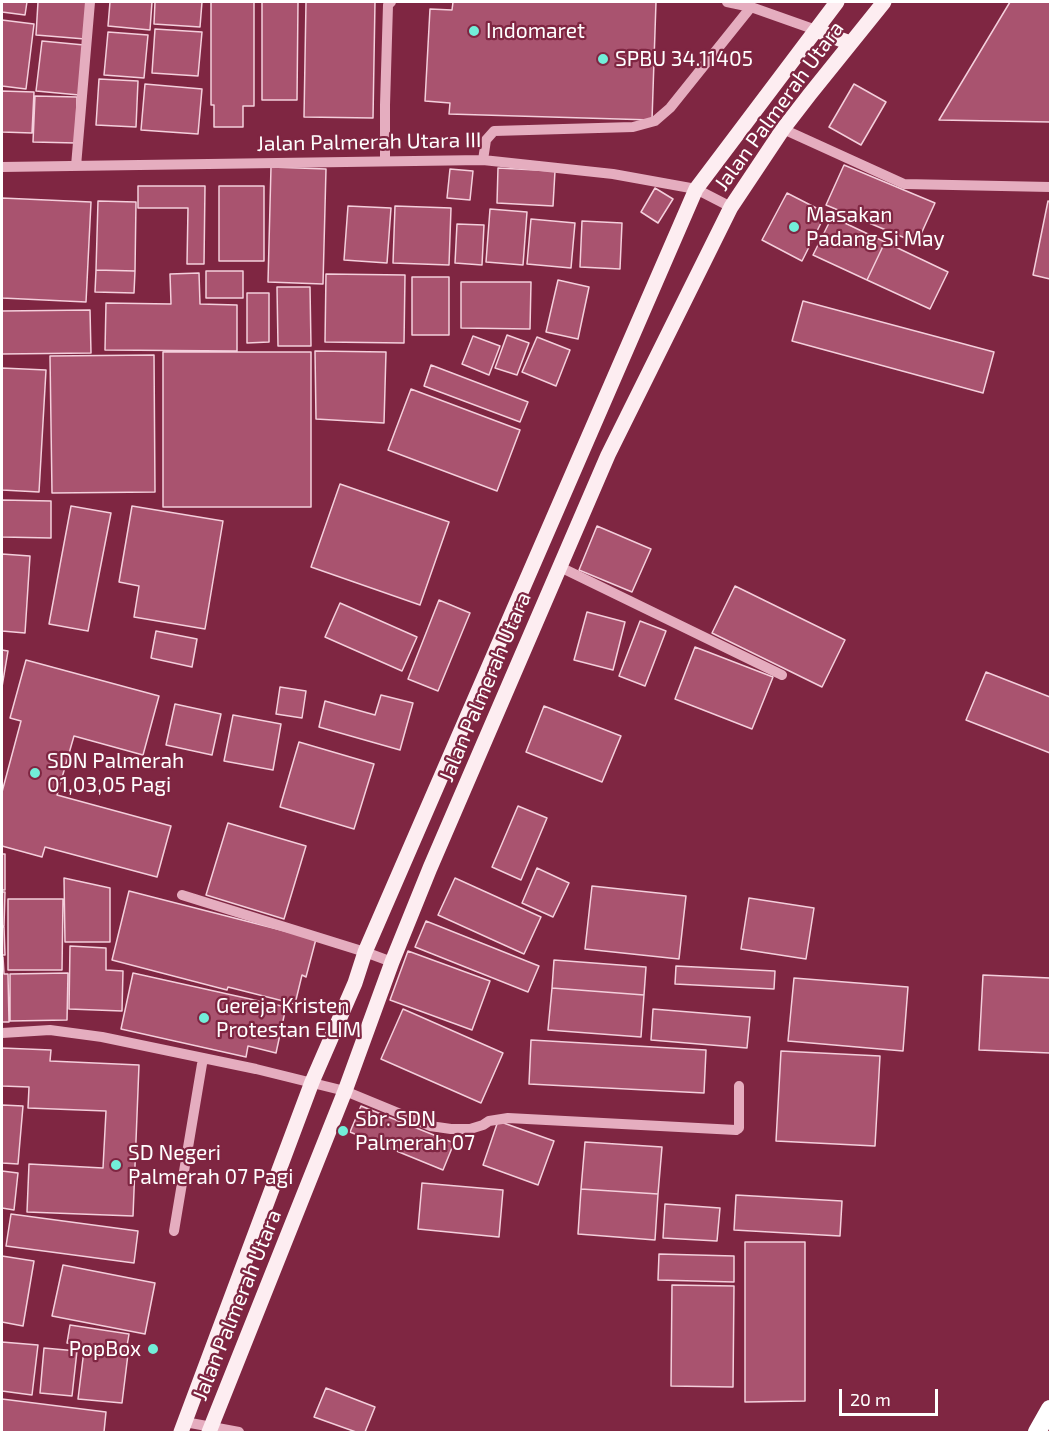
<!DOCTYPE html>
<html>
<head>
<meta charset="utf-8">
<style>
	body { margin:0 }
	#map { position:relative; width:1052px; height:1434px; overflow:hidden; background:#7f2642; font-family:"Exo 2",sans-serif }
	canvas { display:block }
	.frame { position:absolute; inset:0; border:3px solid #fff; pointer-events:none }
	.scale { position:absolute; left:839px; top:1389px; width:99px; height:27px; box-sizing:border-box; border:3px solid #fff; border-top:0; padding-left:8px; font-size:18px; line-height:21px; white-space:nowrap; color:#fff; -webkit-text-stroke:4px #7f2642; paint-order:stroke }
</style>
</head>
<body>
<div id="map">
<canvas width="1052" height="1434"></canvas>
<div class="frame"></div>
<div class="scale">20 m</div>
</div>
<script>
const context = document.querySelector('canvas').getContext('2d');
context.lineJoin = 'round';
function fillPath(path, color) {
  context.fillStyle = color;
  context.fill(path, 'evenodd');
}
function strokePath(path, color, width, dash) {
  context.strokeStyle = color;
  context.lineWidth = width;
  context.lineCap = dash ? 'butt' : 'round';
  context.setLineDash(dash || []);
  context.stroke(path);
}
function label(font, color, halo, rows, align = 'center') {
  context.font = font + ' "Exo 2",sans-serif';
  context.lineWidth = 4.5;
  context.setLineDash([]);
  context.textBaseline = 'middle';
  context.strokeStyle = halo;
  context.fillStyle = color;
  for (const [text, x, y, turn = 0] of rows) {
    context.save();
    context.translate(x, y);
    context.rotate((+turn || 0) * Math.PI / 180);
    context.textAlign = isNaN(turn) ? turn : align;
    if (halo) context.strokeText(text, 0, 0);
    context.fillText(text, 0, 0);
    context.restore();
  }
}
const building = new Path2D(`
	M 2,2 L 27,2 L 25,15 L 2,12 Z
	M 38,2 L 88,2 L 85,39 L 36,35 Z
	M 110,2 L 152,2 L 150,30 L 108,26 Z
	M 155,2 L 202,2 L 200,27 L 154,24 Z
	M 211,2 L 254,2 L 254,106 L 243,106 L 243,127 L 214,127 L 214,105 L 211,105 Z
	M 262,2 L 298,2 L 297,100 L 262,100 Z
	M 306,2 L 375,2 L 373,118 L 304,117 Z
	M 453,2 L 656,2 L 652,120 L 449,114 L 450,103 L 425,101 L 430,9 L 452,10 Z
	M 1010,2 L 1050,2 L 1050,122 L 939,120 Z
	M 2,20 L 34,24 L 26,89 L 2,86 Z
	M 155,29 L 202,32 L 198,76 L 152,73 Z
	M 108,32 L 148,35 L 144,78 L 104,75 Z
	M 42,41 L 84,45 L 79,95 L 36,91 Z
	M 99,79 L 138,81 L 136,127 L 96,125 Z
	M 145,84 L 202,89 L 198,134 L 141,130 Z
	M 854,84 L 886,102 L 861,145 L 829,127 Z
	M 2,91 L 34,92 L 32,133 L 2,132 Z
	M 35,96 L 77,97 L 76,143 L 33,142 Z
	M 844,165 L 935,203 L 917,243 L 826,205 Z
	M 271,167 L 326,169 L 323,284 L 268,282 Z
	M 498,168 L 555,171 L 553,206 L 497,203 Z
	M 450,169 L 473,171 L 470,200 L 447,198 Z
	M 138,186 L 205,186 L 204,264 L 187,264 L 188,208 L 138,208 Z
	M 219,186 L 264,186 L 264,261 L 219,261 Z
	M 655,188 L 673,199 L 658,223 L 641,212 Z
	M 787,193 L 826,213 L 802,261 L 762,240 Z
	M 2,198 L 91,202 L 86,302 L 2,298 Z
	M 98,201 L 136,202 L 135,271 L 96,270 Z
	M 1048,201 L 1050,202 L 1050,279 L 1033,275 Z
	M 348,206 L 391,208 L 387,263 L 344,260 Z
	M 395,206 L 451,208 L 449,265 L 393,263 Z
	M 490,209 L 527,212 L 523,265 L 486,262 Z
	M 832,217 L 885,242 L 867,280 L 813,255 Z
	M 531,219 L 575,223 L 571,268 L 527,264 Z
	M 582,221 L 622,223 L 620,269 L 580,267 Z
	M 457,224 L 484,225 L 482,265 L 455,263 Z
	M 885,242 L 948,272 L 930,309 L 867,280 Z
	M 96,270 L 135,271 L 134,293 L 95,292 Z
	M 206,271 L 243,271 L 243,298 L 206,298 Z
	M 199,273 L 200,304 L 237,305 L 237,351 L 105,350 L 106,303 L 171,304 L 170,274 Z
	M 326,274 L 405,275 L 404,343 L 325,342 Z
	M 412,277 L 449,277 L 449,335 L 412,335 Z
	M 558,280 L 589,287 L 578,339 L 546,332 Z
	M 461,282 L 531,282 L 530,329 L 461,328 Z
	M 277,287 L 310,287 L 311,346 L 278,346 Z
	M 247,293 L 269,293 L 269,342 L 247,343 Z
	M 803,301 L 994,352 L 983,393 L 792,341 Z
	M 90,310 L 91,353 L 2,354 L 2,311 Z
	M 507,335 L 529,343 L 517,375 L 495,368 Z
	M 473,336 L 500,346 L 489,375 L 462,364 Z
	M 537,337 L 570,350 L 556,386 L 522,372 Z
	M 315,351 L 386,352 L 384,423 L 316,419 Z
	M 163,352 L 311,352 L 311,507 L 163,507 Z
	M 154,355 L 155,492 L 52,493 L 50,356 Z
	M 431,365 L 528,402 L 520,422 L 424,386 Z
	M 2,368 L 46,370 L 39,492 L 2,490 Z
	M 411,389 L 520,430 L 497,491 L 388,450 Z
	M 340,484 L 449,522 L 420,605 L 311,567 Z
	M 2,500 L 51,501 L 51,538 L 2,537 Z
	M 71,506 L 111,513 L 88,631 L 49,624 Z
	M 132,506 L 223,521 L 205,629 L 134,617 L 139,586 L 119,582 Z
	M 597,526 L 651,549 L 632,592 L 579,570 Z
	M 2,554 L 30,556 L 25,633 L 2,631 Z
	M 735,586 L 845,640 L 822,687 L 712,633 Z
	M 439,600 L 470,613 L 438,691 L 408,679 Z
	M 340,603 L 417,637 L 402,671 L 325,637 Z
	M 587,612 L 625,622 L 613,670 L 574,660 Z
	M 640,621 L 666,631 L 645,686 L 619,676 Z
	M 156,631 L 197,639 L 192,667 L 151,658 Z
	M 695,647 L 773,677 L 752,729 L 675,699 Z
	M 2,650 L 8,651 L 2,687 Z
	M 26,660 L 159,696 L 143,755 L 74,736 L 57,795 L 171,826 L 157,877 L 45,847 L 42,857 L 2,846 L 2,792 L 21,721 L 10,718 Z
	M 986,672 L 1050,697 L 1050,753 L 966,720 Z
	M 280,687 L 306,691 L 302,718 L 276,714 Z
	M 381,695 L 413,703 L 400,750 L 319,727 L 325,701 L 375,715 Z
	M 175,704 L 221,714 L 212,755 L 166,745 Z
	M 544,706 L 621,736 L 602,782 L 526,752 Z
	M 233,715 L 281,724 L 273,770 L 224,761 Z
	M 299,742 L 374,764 L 354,829 L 280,807 Z
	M 518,806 L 547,818 L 521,880 L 492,867 Z
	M 228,823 L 306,846 L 284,919 L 206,895 Z
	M 2,854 L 5,854 L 5,890 L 2,890 Z
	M 537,868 L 569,883 L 553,917 L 522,903 Z
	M 64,878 L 110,888 L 110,942 L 65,942 Z
	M 455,878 L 541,917 L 524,954 L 438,915 Z
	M 592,886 L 686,896 L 679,959 L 585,949 Z
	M 129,891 L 316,939 L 306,977 L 302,975 L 295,1004 L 228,987 L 227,990 L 112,960 Z
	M 2,892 L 5,892 L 4,926 L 2,926 Z
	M 749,898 L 814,908 L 806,959 L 741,949 Z
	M 8,899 L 63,899 L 62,970 L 8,970 Z
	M 426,921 L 539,966 L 528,992 L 415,947 Z
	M 2,927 L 4,927 L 5,955 L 2,955 Z
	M 70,946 L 106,948 L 106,970 L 123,971 L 122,1011 L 69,1009 Z
	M 408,951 L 490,981 L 472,1030 L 390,1000 Z
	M 2,957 L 3,957 L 4,974 L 8,974 L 9,1022 L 2,1022 Z
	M 554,960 L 646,967 L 644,995 L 552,988 Z
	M 676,966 L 775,971 L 774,989 L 675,984 Z
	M 68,973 L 67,1020 L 10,1021 L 10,974 Z
	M 133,973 L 286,1007 L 276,1053 L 248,1046 L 246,1057 L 121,1029 Z
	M 983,975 L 1050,978 L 1050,1053 L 979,1050 Z
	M 794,978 L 908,987 L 903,1051 L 788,1041 Z
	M 552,988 L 644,995 L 641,1037 L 548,1030 Z
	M 403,1009 L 503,1053 L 481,1103 L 381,1059 Z
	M 653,1009 L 750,1017 L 747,1048 L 651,1040 Z
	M 531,1040 L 706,1050 L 704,1093 L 529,1084 Z
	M 2,1048 L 51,1050 L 50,1061 L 139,1065 L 133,1216 L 27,1212 L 29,1164 L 103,1168 L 106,1111 L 28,1108 L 29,1087 L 2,1086 Z
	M 781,1051 L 880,1056 L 875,1146 L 776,1141 Z
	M 2,1105 L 23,1106 L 18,1164 L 2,1163 Z
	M 361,1106 L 454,1143 L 443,1170 L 350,1132 Z
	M 498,1121 L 554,1141 L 538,1185 L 483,1165 Z
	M 585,1142 L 662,1147 L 658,1194 L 581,1189 Z
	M 2,1171 L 18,1173 L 14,1210 L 2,1208 Z
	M 422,1183 L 503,1190 L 499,1237 L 418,1229 Z
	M 581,1189 L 658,1194 L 655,1240 L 578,1234 Z
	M 736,1195 L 842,1201 L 840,1236 L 734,1230 Z
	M 665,1204 L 720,1208 L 717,1241 L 663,1238 Z
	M 11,1214 L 138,1231 L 134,1263 L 6,1246 Z
	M 745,1242 L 805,1242 L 805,1401 L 745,1402 Z
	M 659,1254 L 734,1256 L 734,1282 L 658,1280 Z
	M 2,1256 L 34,1261 L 23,1326 L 2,1322 Z
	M 63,1265 L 155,1283 L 145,1334 L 52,1316 Z
	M 672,1285 L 734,1286 L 733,1387 L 671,1386 Z
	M 70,1325 L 129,1334 L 126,1352 L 67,1343 Z
	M 2,1342 L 38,1345 L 32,1395 L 2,1391 Z
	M 44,1348 L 77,1351 L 72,1396 L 40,1393 Z
	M 84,1350 L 128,1354 L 122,1403 L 78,1399 Z
	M 326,1388 L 375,1407 L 365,1432 L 356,1432 L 314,1417 Z
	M 2,1399 L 106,1412 L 104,1432 L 2,1432 Z`);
fillPath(building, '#a9536f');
strokePath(building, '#f4cfdc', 1.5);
strokePath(new Path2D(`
	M 727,2 L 751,7 L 816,30
	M 783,129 L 904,184 L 1050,187
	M 483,160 L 486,140 L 494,131 L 633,127 L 655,121 L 670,108 L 751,7
	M 385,161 L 385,105 L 388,5 L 391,2
	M 76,166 L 90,2
	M 2,167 L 483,160 L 613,174 L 696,189 L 731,207
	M 560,567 L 782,675
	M 182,895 L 365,952 L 392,962
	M 2,1033 L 50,1030 L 102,1037 L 256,1069 L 345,1091 L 430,1126 L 451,1129 L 470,1129 L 483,1125 L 489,1121 L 508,1118 L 736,1130 L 739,1128 L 739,1086
	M 174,1231 L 203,1058
	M 185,1422 L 239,1432`), '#e5adbf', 10);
strokePath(new Path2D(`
	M 816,30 L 850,43
	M 181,1432 L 312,1082 L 355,983 L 365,952 L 696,189 L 837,2
	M 209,1432 L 345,1091 L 392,962 L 430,868 L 608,455 L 731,207 L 783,129 L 810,94 L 884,2`), '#fdedf1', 15);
strokePath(new Path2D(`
	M 1037,1432 L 1050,1409`), '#fff', 18);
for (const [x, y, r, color] of [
	[474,31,6,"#72eed9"],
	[603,59,6,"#72eed9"],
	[794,227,6,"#72eed9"],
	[35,773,6,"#72eed9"],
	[204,1018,6,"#72eed9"],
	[343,1131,6,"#72eed9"],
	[116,1165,6,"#72eed9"],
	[153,1349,6,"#72eed9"]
]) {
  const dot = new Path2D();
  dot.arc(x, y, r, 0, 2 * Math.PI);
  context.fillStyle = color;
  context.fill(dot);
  strokePath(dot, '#7f2642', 2);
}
label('21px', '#fff', '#7f2642', [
	["Indomaret",486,31],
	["SPBU 34.11405",615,59],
	["Masakan",806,215],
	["Padang Si May",806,239],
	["SDN Palmerah",47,761],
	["01,03,05 Pagi",47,785],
	["Gereja Kristen",216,1006],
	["Protestan ELIM",216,1030],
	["Sbr. SDN",355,1119],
	["Palmerah 07",355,1143],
	["SD Negeri",128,1153],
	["Palmerah 07 Pagi",128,1177],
	["PopBox",141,1349,"right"]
], 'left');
label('21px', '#fff', '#7f2642', [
	["Jalan Palmerah Utara",779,106,-54],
	["Jalan Palmerah Utara III",369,142,-1],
	["Jalan Palmerah Utara",485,687,-67],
	["Jalan Palmerah Utara",237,1305,-68]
]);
</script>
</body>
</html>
